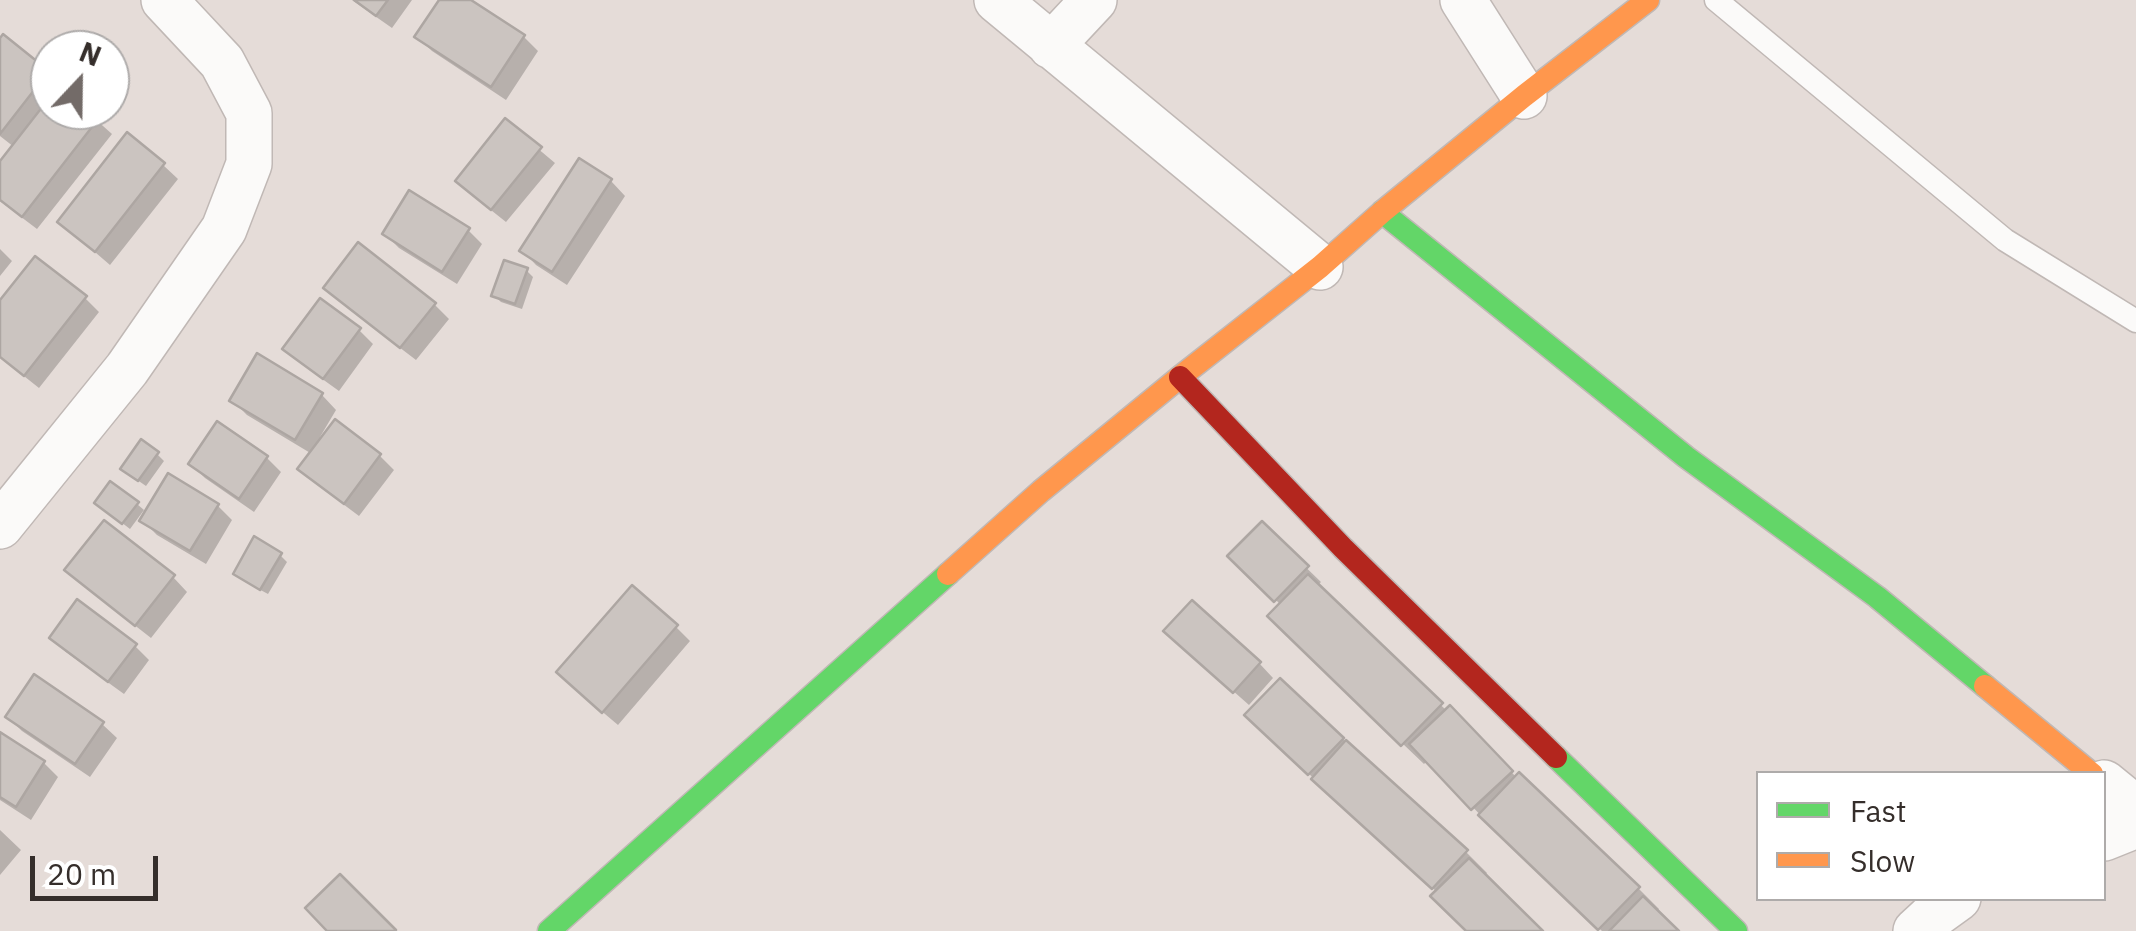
<!DOCTYPE html>
<html>
<head>
<meta charset="utf-8">
<style>
	body { margin:0 }
	#map { position:relative; width:2136px; height:931px; overflow:hidden; background:#e5dcd8; font-family:"IBM Plex Sans",sans-serif }
	canvas { display:block }
	.legend { position:absolute; left:1756px; top:771px; width:350px; height:130px; box-sizing:border-box; background:#fff; border:2px solid #aeabaa; margin:0; padding:12px 18px; list-style:none; font-size:30px; color:#352e2b }
	.legend li { display:flex; align-items:center; gap:20px; height:50px }
	.legend b { width:50px; border:2px solid #aeabaa }
	.north { position:absolute; left:30px; top:30px; width:100px; height:100px; box-sizing:border-box; background:#fff; border:2px solid #aeabaa; border-radius:50%; rotate:22deg; font-size:28px; font-weight:700; line-height:40px; text-align:center; color:#352e2b }
	.north::after { content:''; display:block; margin:auto; width:35px; height:45px; background:#736b68; clip-path:polygon(50% 0,100% 100%,50% 72%,0 100%) }
	.scale { position:absolute; left:30px; top:856px; width:128px; height:45px; box-sizing:border-box; border:5px solid #352e2b; border-top:0; padding-left:12px; font-size:30px; line-height:35px; white-space:nowrap; color:#352e2b; -webkit-text-stroke:8px #fff; paint-order:stroke }
</style>
</head>
<body>
<div id="map">
<canvas width="2136" height="931"></canvas>
<ul class="legend">
<li><b style="height:12px;background:#63d668"></b>Fast</li>
<li><b style="height:12px;background:#ff974d"></b>Slow</li>
</ul>
<div class="north">N</div>
<div class="scale">20 m</div>
</div>
<script>
const context = document.querySelector('canvas').getContext('2d');
context.lineJoin = 'round';
function fillPath(path, color) {
  context.fillStyle = color;
  context.fill(path, 'evenodd');
}
function strokePath(path, color, width, dash) {
  context.strokeStyle = color;
  context.lineWidth = width;
  context.lineCap = dash ? 'butt' : 'round';
  context.setLineDash(dash || []);
  context.stroke(path);
}
fillPath(new Path2D(`
	M 352,0 L 412,0 L 392,28 Z
	M 442,0 L 467,0 L 524,37 L 538,51 L 506,100 L 432,51 L 418,37 Z
	M 4,38 L 50,75 L 50,110 L 85,110 L 112,134 L 37,229 L 0,201 L 0,165 L 14,147 L 0,136 L 0,42 Z
	M 505,121 L 555,163 L 506,222 L 472,195 Z
	M 580,161 L 611,181 L 625,196 L 567,285 L 536,265 L 522,250 Z
	M 163,165 L 178,179 L 110,265 L 60,222 Z
	M 468,230 L 482,244 L 457,284 L 399,248 L 385,234 Z
	M 359,246 L 435,305 L 449,319 L 416,360 L 340,302 L 326,288 Z
	M 0,249 L 12,261 L 0,276 Z
	M 526,270 L 533,277 L 522,309 L 501,302 L 494,295 Z
	M 85,298 L 99,312 L 39,388 L 0,357 L 0,304 Z
	M 359,330 L 373,344 L 339,391 L 300,363 L 285,348 Z
	M 258,356 L 322,395 L 336,410 L 320,437 L 380,456 L 394,470 L 359,516 L 315,483 L 301,469 L 312,454 L 247,415 L 232,400 Z
	M 218,424 L 267,458 L 281,472 L 254,512 L 205,478 L 191,464 Z
	M 157,454 L 164,461 L 146,486 L 130,475 Z
	M 169,477 L 218,506 L 232,520 L 206,564 L 157,535 L 142,520 Z
	M 137,504 L 144,510 L 130,529 L 104,509 Z
	M 104,524 L 173,577 L 187,592 L 151,638 L 82,584 L 68,570 Z
	M 1262,525 L 1321,582 L 1317,586 L 1447,711 L 1450,708 L 1517,778 L 1519,776 L 1639,889 L 1659,909 L 1656,912 L 1676,931 L 1602,931 L 1487,822 L 1428,760 L 1424,764 L 1291,637 L 1281,605 L 1231,556 Z
	M 280,555 L 287,562 L 268,594 L 242,580 L 236,573 Z
	M 676,627 L 690,641 L 618,725 L 573,687 Z
	M 52,638 L 135,646 L 149,660 L 124,694 L 66,652 Z
	M 1181,645 L 1259,663 L 1273,678 L 1249,705 Z
	M 1280,681 L 1466,852 L 1487,873 L 1484,876 L 1540,931 L 1469,931 L 1437,892 L 1335,799 L 1248,715 Z
	M 8,717 L 102,724 L 117,738 L 90,777 L 22,731 Z
	M 0,735 L 44,763 L 58,777 L 31,820 L 0,800 Z
	M 0,830 L 21,850 L 0,875 Z`), '#0003');
const building = new Path2D(`
	M 354,0 L 388,0 L 376,16 Z
	M 439,0 L 471,0 L 525,35 L 491,87 L 414,37 Z
	M 3,34 L 49,71 L 0,134 L 0,38 Z
	M 50,97 L 50,110 L 89,110 L 99,118 L 22,217 L 0,200 L 0,161 Z
	M 505,118 L 542,147 L 491,210 L 455,181 Z
	M 127,132 L 165,163 L 95,252 L 57,222 Z
	M 579,158 L 612,179 L 552,272 L 519,251 Z
	M 409,190 L 470,228 L 442,272 L 382,234 Z
	M 358,242 L 436,303 L 400,348 L 323,288 Z
	M 35,256 L 87,296 L 24,376 L 0,357 L 0,300 Z
	M 504,260 L 528,268 L 515,304 L 491,296 Z
	M 320,298 L 361,328 L 323,379 L 282,349 Z
	M 257,353 L 323,393 L 295,440 L 229,401 Z
	M 335,419 L 381,454 L 344,504 L 297,469 Z
	M 217,421 L 268,456 L 239,499 L 188,464 Z
	M 141,439 L 159,452 L 138,481 L 120,469 Z
	M 168,473 L 219,504 L 190,551 L 139,521 Z
	M 110,481 L 139,502 L 122,524 L 94,503 Z
	M 104,520 L 175,575 L 135,626 L 64,570 Z
	M 1262,521 L 1309,566 L 1274,602 L 1227,556 Z
	M 254,536 L 282,553 L 260,590 L 233,574 Z
	M 1308,574 L 1443,703 L 1401,746 L 1267,616 Z
	M 632,585 L 678,625 L 602,713 L 556,672 Z
	M 77,599 L 137,644 L 108,682 L 49,638 Z
	M 1192,600 L 1261,662 L 1233,693 L 1163,631 Z
	M 34,674 L 104,722 L 75,764 L 5,717 Z
	M 1280,678 L 1344,738 L 1308,775 L 1244,715 Z
	M 1450,705 L 1513,771 L 1471,810 L 1409,744 Z
	M 0,732 L 45,761 L 16,807 L 0,797 Z
	M 1346,740 L 1468,850 L 1432,889 L 1311,779 Z
	M 1519,772 L 1640,887 L 1598,930 L 1478,815 Z
	M 1469,858 L 1543,931 L 1466,931 L 1430,896 Z
	M 340,874 L 396,930 L 395,931 L 327,931 L 305,908 Z
	M 1643,896 L 1679,931 L 1609,931 Z`);
fillPath(building, '#cbc4c0');
strokePath(building, '#ada6a2', 2.5);
const lane = new Path2D(`
	M 1716,0 L 2005,240 L 2136,321`);
const street = new Path2D(`
	M 997,0 L 1320,267
	M 1463,0 L 1524,96
	M 1051,46 L 1094,0
	M 0,526 L 127,369 L 224,229 L 249,164 L 249,113 L 222,62 L 164,0
	M 2104,783 L 2136,809
	M 2104,838 L 2129,828 L 2136,822
	M 1916,931 L 1929,919 L 1958,898`);
const fast = new Path2D(`
	M 1382,212 L 1686,457 L 1877,597 L 1985,686
	M 1556,757 L 1736,931
	M 549,931 L 948,574`);
const slow = new Path2D(`
	M 948,574 L 1041,491 L 1180,377 L 1320,267 L 1382,212 L 1524,96 L 1648,0
	M 1985,686 L 2092,774`);
const jam = new Path2D(`
	M 1180,377 L 1343,548 L 1556,757`);
strokePath(lane, '#c0b8b5', 25);
strokePath(street, '#c0b8b5', 48);
strokePath(fast, '#c0b8b5', 25);
strokePath(slow, '#c0b8b5', 25);
strokePath(jam, '#c0b8b5', 25);
strokePath(lane, '#fbfaf9', 22);
strokePath(street, '#fbfaf9', 45);
strokePath(fast, '#63d668', 22);
strokePath(slow, '#ff974d', 22);
strokePath(jam, '#b3261e', 22);
</script>
</body>
</html>
